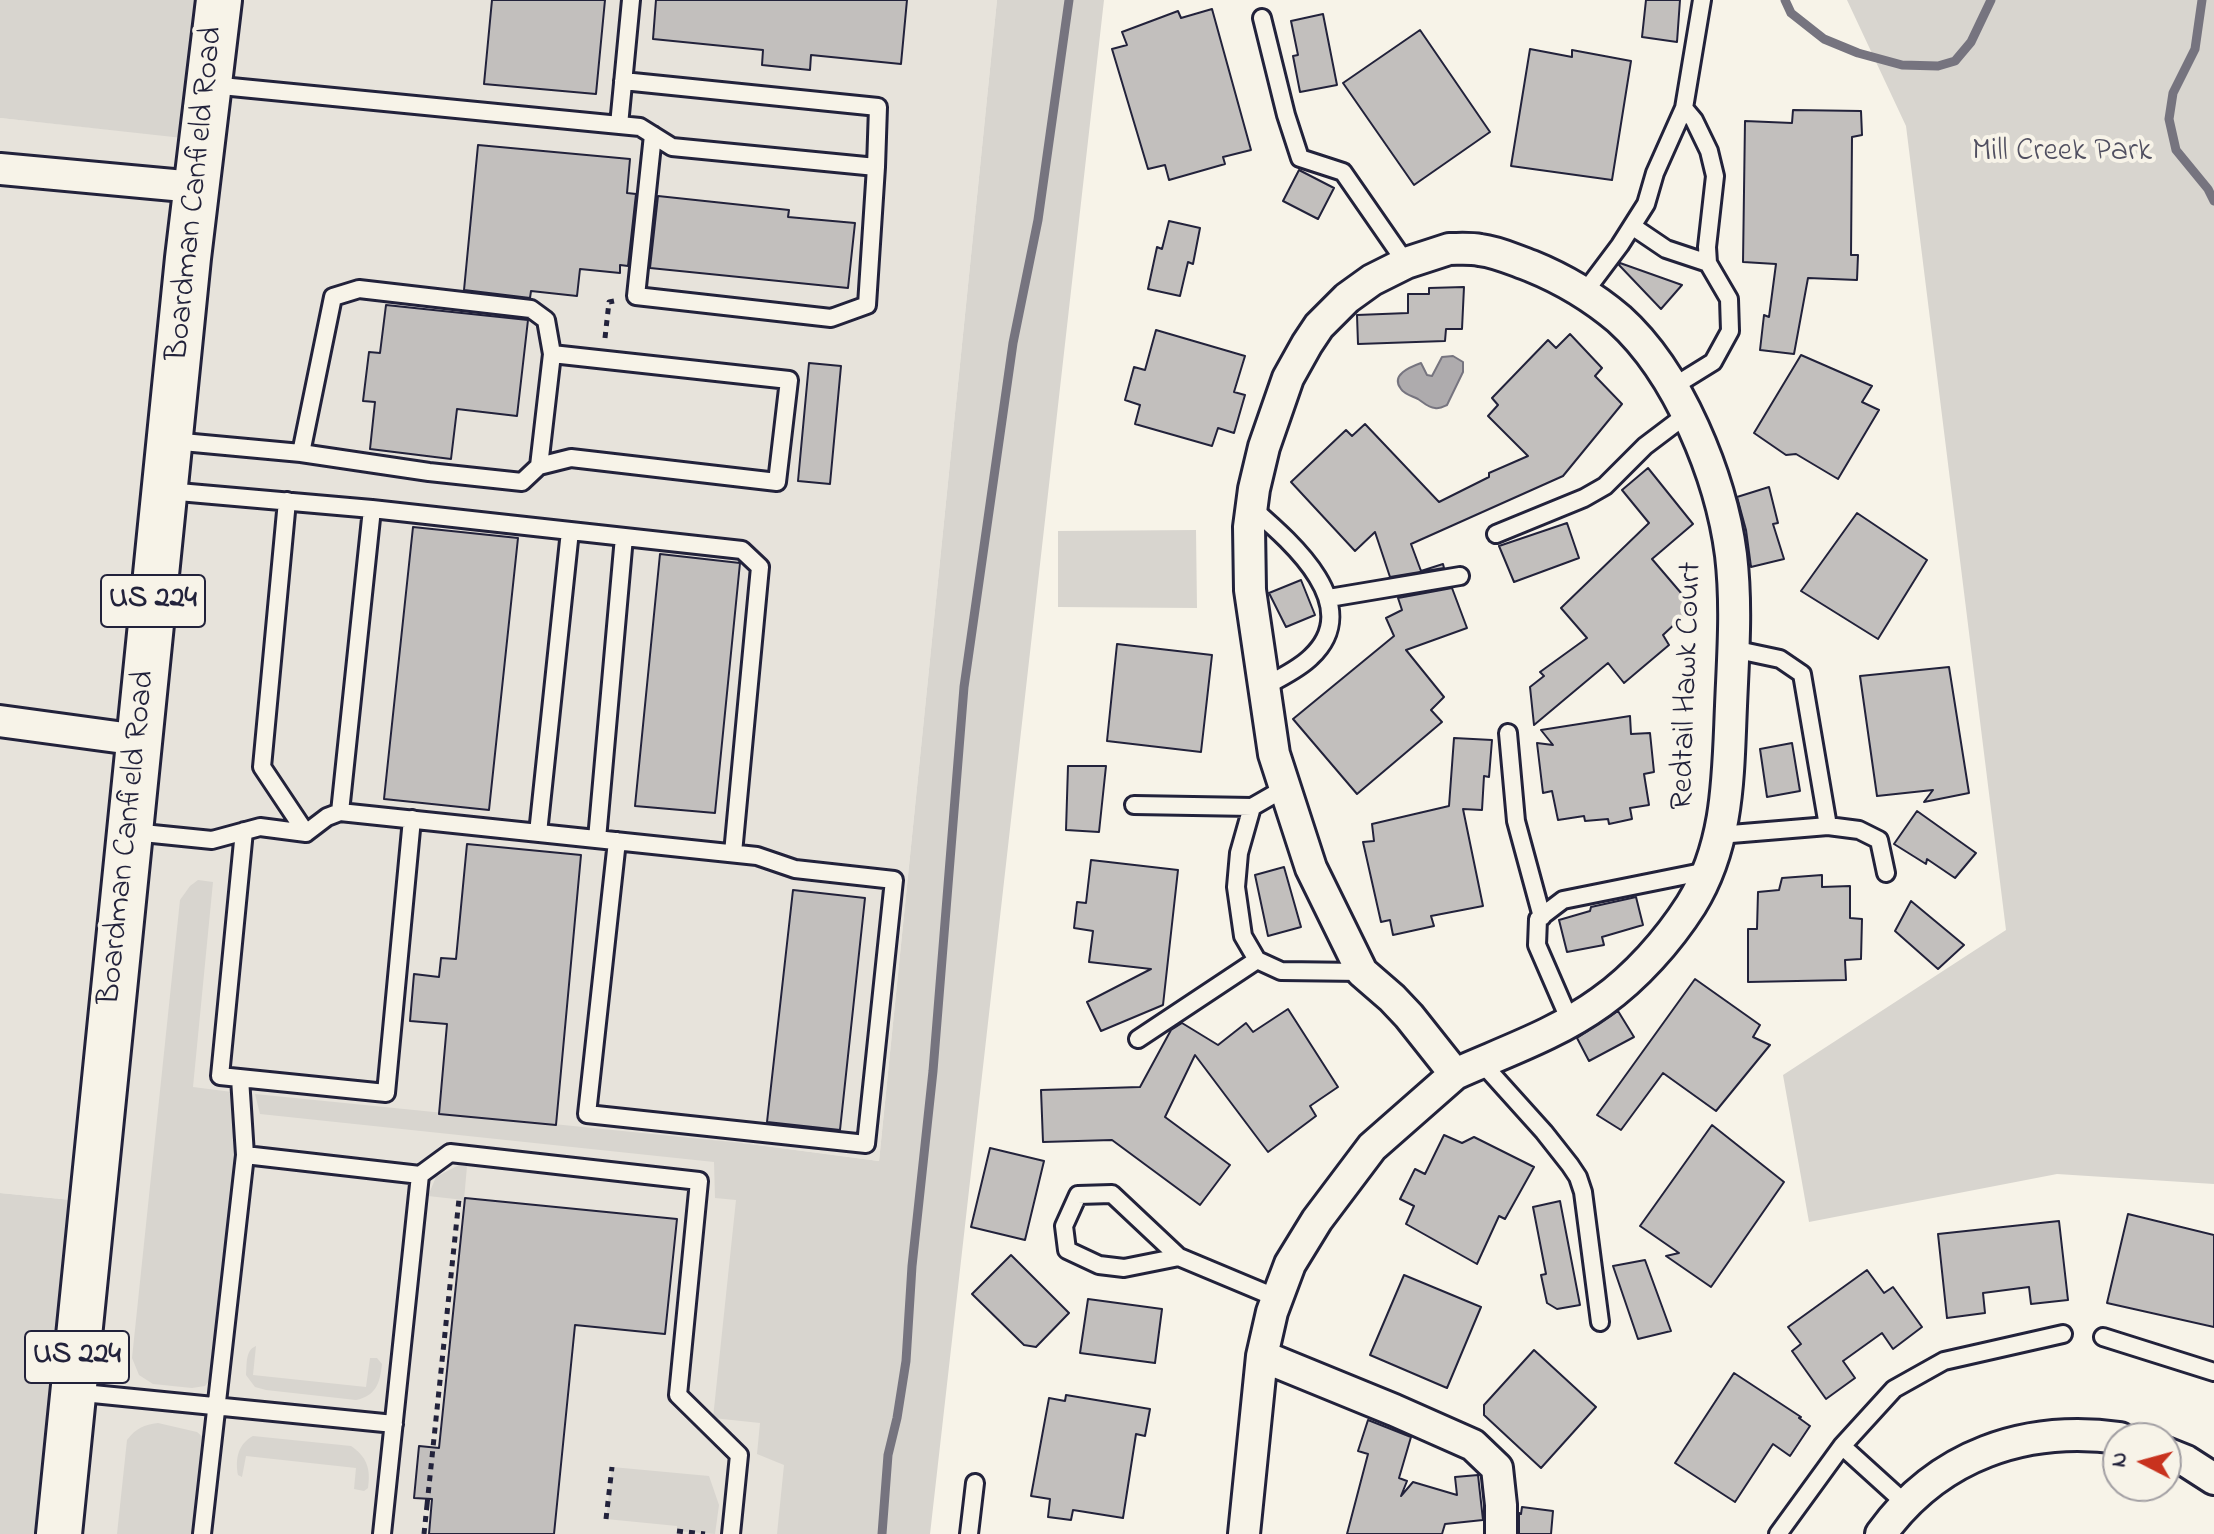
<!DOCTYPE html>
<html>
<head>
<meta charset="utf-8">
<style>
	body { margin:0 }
	#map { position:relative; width:2214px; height:1534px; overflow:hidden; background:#f7f3e8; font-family:"Indie Flower",sans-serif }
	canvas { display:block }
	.north { position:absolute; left:2102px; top:1422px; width:80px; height:80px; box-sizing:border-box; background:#f7f3e8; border:2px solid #a29fa3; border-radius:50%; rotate:276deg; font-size:22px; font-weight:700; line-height:32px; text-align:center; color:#22223b }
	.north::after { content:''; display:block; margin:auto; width:28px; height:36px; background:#c8321e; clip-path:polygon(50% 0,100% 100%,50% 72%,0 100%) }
</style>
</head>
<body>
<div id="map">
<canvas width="2214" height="1534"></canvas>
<div class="north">N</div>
</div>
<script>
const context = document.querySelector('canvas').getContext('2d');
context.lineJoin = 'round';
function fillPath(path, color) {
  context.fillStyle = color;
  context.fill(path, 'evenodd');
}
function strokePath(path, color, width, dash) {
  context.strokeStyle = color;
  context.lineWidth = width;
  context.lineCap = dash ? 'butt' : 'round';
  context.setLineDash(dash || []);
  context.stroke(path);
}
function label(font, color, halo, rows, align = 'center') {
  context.font = font + ' "Indie Flower",sans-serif';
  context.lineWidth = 8;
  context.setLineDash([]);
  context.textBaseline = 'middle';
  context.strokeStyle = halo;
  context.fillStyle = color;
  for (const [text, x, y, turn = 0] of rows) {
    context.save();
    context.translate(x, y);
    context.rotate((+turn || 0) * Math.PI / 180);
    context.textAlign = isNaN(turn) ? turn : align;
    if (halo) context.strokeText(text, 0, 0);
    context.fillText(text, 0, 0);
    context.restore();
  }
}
fillPath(new Path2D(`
	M 219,0 L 997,0 L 879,1161 L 742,1143 L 802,1417 L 790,1534 L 59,1534 L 92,1202 L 0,1193 L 0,118 L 201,139 Z`), '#e7e3db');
fillPath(new Path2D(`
	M 0,0 L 219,0 L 201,140 L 0,118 Z
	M 997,0 L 1104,0 L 930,1534 L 777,1534 L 784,1465 L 757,1454 L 760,1423 L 713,1418 L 736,1200 L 715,1198 L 714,1162 L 260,1114 L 255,1094 L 742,1143 L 879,1161 Z
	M 1847,0 L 2214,0 L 2214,1184 L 2057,1174 L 1809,1222 L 1783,1075 L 2006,930 L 1906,126 Z
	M 1196,530 L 1197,608 L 1058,607 L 1058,531 Z
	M 198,880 L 213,882 L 193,1087 L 232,1092 L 237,1139 L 213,1377 L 205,1386 L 192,1388 L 153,1384 L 139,1375 L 132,1358 L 180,900 L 190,886 Z
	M 459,1165 L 467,1166 L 464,1200 L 428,1196 L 436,1177 Z
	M 0,1193 L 92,1202 L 59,1534 L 0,1534 Z
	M 256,1346 L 253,1375 L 366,1387 L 370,1358 L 377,1358 L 382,1364 C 380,1383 376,1396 356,1400 L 266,1390 L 255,1387 L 246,1375 C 247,1365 245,1350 256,1346 Z
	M 158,1423 L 197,1432 L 206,1440 L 199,1534 L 117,1534 L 127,1440 C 136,1428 144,1425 158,1423 Z
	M 253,1436 L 351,1446 C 367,1457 371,1469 368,1488 L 364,1491 L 354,1489 L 356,1468 L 246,1456 L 242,1477 L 238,1475 C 235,1459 238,1444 253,1436 Z
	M 612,1467 L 709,1476 L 719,1505 L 715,1534 L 677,1531 L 677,1526 L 606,1519 Z`), '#d8d5cf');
const water = new Path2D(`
	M 1453,356 L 1463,362 L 1463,372 L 1447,405 C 1443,407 1440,409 1435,408 C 1428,408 1423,402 1418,399 C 1412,396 1404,394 1401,389 C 1390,375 1410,367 1421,363 L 1427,375 L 1432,376 L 1442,357 Z`);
fillPath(water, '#aeabad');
strokePath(water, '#76747f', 2);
strokePath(new Path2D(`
	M 1785,0 L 1791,13 L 1824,39 L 1858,53 L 1902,65 L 1938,66 L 1955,61 L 1971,42 L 1991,0
	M 2202,0 L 2195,49 L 2173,93 L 2169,119 L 2176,150 L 2208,189 L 2214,201
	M 882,1534 L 888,1455 L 897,1418 L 906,1361 L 912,1266 L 933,1071 L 964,687 L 1013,343 L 1038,220 L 1069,0`), '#76747f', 9);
const building = new Path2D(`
	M 492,0 L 605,0 L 596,94 L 484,84 Z
	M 656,0 L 907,0 L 901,64 L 811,55 L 810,70 L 762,65 L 763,50 L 653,39 Z
	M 1646,0 L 1680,0 L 1677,42 L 1642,37 Z
	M 1212,9 L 1251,150 L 1223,157 L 1225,164 L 1169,180 L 1165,165 L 1148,169 L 1112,49 L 1127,45 L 1122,32 L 1178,11 L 1181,18 Z
	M 1323,14 L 1337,85 L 1300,92 L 1293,56 L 1298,55 L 1291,21 Z
	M 1420,30 L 1490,132 L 1414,185 L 1343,83 Z
	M 1530,49 L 1572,57 L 1572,50 L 1631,61 L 1612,180 L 1511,166 Z
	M 1793,110 L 1861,111 L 1862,135 L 1852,137 L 1851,255 L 1858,255 L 1857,280 L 1808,278 L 1794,354 L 1760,350 L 1764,315 L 1769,317 L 1776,264 L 1743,262 L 1745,121 L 1792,123 Z
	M 478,145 L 630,159 L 627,193 L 636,194 L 628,266 L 620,265 L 620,273 L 580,269 L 577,296 L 531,291 L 530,298 L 464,290 Z
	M 1299,170 L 1334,188 L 1318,219 L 1283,201 Z
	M 658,196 L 789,210 L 788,217 L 855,223 L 848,288 L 650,268 Z
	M 1169,221 L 1200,228 L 1193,264 L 1188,262 L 1180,296 L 1148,289 L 1157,247 L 1162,249 Z
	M 1620,263 L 1682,285 L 1661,309 L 1619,265 Z
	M 1464,287 L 1462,329 L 1446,329 L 1445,341 L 1358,344 L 1357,315 L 1408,313 L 1408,294 L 1429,294 L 1429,288 Z
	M 386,305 L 528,320 L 517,416 L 457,409 L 451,459 L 370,449 L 375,402 L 363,401 L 369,352 L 380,353 Z
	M 1156,330 L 1245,356 L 1234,392 L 1245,395 L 1234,433 L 1218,428 L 1212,446 L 1135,424 L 1140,405 L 1125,400 L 1134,367 L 1145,370 Z
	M 1570,334 L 1602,368 L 1595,376 L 1622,404 L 1563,476 L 1411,544 L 1421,571 L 1443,564 L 1444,568 L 1390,577 L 1375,532 L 1355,551 L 1291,482 L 1346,430 L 1352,436 L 1365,424 L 1439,502 L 1489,477 L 1489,473 L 1528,456 L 1488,416 L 1498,405 L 1492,398 L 1548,340 L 1556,348 Z
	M 1801,355 L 1872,386 L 1862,402 L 1879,410 L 1838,479 L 1796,454 L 1786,455 L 1754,433 Z
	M 809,363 L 841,366 L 830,484 L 798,481 Z
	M 1648,468 L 1693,524 L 1652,559 L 1693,607 L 1663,635 L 1669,645 L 1624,683 L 1608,663 L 1534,725 L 1530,687 L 1544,676 L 1540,672 L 1587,638 L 1561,608 L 1649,523 L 1622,490 Z
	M 1769,487 L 1778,523 L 1773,524 L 1784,559 L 1751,567 L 1746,530 L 1737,497 Z
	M 1857,513 L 1927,560 L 1878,639 L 1801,591 Z
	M 1567,523 L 1579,558 L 1514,582 L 1499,546 Z
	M 413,527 L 518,538 L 489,810 L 384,799 Z
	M 660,554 L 740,563 L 715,813 L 635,806 Z
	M 1301,580 L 1315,615 L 1286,627 L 1269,593 Z
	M 1452,588 L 1467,628 L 1406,650 L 1444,697 L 1431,710 L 1442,722 L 1357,794 L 1293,719 L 1394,636 L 1386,618 L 1402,610 L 1398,598 Z
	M 1117,644 L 1212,655 L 1201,752 L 1107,741 Z
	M 1949,667 L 1969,793 L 1924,802 L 1933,790 L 1877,796 L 1860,676 Z
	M 1630,716 L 1631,734 L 1650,733 L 1654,772 L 1644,774 L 1649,805 L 1630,808 L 1632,819 L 1609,824 L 1608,819 L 1585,821 L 1584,816 L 1558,820 L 1552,791 L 1543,793 L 1537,743 L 1553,745 L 1541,730 Z
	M 1454,738 L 1492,740 L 1489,777 L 1484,776 L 1482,810 L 1463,809 L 1483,906 L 1431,916 L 1434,926 L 1393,935 L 1390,920 L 1381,922 L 1363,842 L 1374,841 L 1372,824 L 1449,806 Z
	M 1792,743 L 1800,791 L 1767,797 L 1760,749 Z
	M 1068,766 L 1106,766 L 1099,832 L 1066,830 Z
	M 1917,811 L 1976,853 L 1955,878 L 1927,859 L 1926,864 L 1894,844 Z
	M 467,844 L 581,855 L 556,1125 L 439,1114 L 447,1024 L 410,1021 L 414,974 L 439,977 L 441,958 L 456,959 Z
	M 1091,860 L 1178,870 L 1163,1005 L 1101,1031 L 1087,1002 L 1151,969 L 1089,962 L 1093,931 L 1074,928 L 1077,902 L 1086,903 Z
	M 1284,867 L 1301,927 L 1268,936 L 1255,875 Z
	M 1822,875 L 1822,887 L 1850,886 L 1850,918 L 1862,919 L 1861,959 L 1845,960 L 1846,980 L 1748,982 L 1748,929 L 1757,929 L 1758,892 L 1779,890 L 1782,878 Z
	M 793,890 L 865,898 L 840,1130 L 767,1122 Z
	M 1636,897 L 1643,925 L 1602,937 L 1604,945 L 1567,952 L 1559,920 L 1590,911 L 1591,907 Z
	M 1911,901 L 1964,945 L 1938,969 L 1895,931 Z
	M 1695,979 L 1760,1025 L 1753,1037 L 1770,1045 L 1716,1111 L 1663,1073 L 1621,1130 L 1597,1115 Z
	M 1288,1009 L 1338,1087 L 1310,1106 L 1316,1116 L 1268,1152 L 1195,1055 L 1165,1117 L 1230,1165 L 1200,1205 L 1112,1140 L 1043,1142 L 1041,1090 L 1140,1087 L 1171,1030 L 1182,1023 L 1218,1045 L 1246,1023 L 1253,1032 Z
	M 1618,1011 L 1634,1037 L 1589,1061 L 1577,1038 Z
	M 1712,1125 L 1784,1182 L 1711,1287 L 1666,1256 L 1679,1253 L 1640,1226 Z
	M 1444,1135 L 1462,1143 L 1474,1137 L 1534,1167 L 1505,1219 L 1499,1216 L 1477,1264 L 1406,1224 L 1414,1206 L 1400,1199 L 1415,1169 L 1425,1174 Z
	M 990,1148 L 1044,1161 L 1025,1240 L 971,1227 Z
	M 465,1198 L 677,1219 L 665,1334 L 575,1325 L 554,1534 L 429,1534 L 432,1499 L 414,1498 L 419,1446 L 439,1448 Z
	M 1560,1201 L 1580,1305 L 1557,1309 L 1547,1303 L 1541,1275 L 1546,1274 L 1533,1207 Z
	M 2128,1214 L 2214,1235 L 2214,1327 L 2107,1303 Z
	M 2059,1221 L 2068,1300 L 2031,1304 L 2029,1287 L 1983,1293 L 1985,1313 L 1947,1318 L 1938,1234 Z
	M 1011,1255 L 1069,1313 L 1036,1347 L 1024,1345 L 972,1294 Z
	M 1645,1260 L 1671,1331 L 1638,1339 L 1613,1266 Z
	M 1867,1270 L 1884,1293 L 1893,1287 L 1922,1327 L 1893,1349 L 1882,1333 L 1843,1361 L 1855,1378 L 1826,1399 L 1792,1351 L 1801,1344 L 1788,1327 Z
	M 1404,1275 L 1481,1307 L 1447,1388 L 1370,1355 Z
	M 1088,1299 L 1162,1309 L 1155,1363 L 1080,1353 Z
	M 1534,1350 L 1596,1407 L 1541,1468 L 1484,1415 L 1484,1405 Z
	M 1734,1373 L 1801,1417 L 1799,1418 L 1810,1426 L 1790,1456 L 1773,1444 L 1735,1502 L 1675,1463 Z
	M 1066,1395 L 1150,1409 L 1145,1436 L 1136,1434 L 1123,1518 L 1073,1510 L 1071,1520 L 1048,1517 L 1050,1499 L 1031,1496 L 1049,1398 L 1065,1401 Z
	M 1368,1420 L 1411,1437 L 1399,1478 L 1407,1481 L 1401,1496 L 1413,1482 L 1457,1495 L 1455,1477 L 1478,1475 L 1483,1520 L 1445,1524 L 1442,1534 L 1347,1534 L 1368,1454 L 1358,1451 Z
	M 1522,1507 L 1553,1511 L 1551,1534 L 1519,1534 L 1519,1513 L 1521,1514 Z`);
fillPath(building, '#c2bfbd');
strokePath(building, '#22223b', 2);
const lane = new Path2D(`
	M 1262,18 L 1286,115 L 1300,158 L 1343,172 L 1406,263
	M 623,81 L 878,107 L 876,167 L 867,305 L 831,318 L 636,296 L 653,135
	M 211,85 L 640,127 L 672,147 L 876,167
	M 619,125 L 631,0
	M 1632,226 L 1666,249 L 1708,263
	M 1584,293 L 1620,245 L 1646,204 L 1655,173 L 1684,108
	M 1671,388 L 1713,362 L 1730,331 L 1729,299 L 1708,263 L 1707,247 L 1715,176 L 1709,151 L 1694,120 L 1684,108 L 1702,0
	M 172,441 L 301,453 L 429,472 L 522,482 L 539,466 L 571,458 L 777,482 L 789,380 L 552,354
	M 301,453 L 333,297 L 359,289 L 531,309 L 546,320 L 552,354 L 539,466
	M 167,491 L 372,509 L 742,550 L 760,567 L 733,853
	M 287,501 L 262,767 L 306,833
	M 1251,507 C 1290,541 1366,605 1311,657 C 1298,670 1279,678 1264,687
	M 1496,534 L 1584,498 L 1605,486 L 1645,446 L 1686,415
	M 1329,598 L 1460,576
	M 1733,649 L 1780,659 L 1802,674 L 1828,826
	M 1508,733 L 1516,821 L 1542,917
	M 1285,788 L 1252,807 L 1239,853 L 1236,887 L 1243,936 L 1257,960 L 1281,971 L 1362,972
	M 1134,805 L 1252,807
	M 340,812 L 372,509
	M 244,831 L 220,1076 L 386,1093 L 412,819
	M 133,832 L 212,840 L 260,827 L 306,833 L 327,817 L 340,812 L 757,856 L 795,869 L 894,880 L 866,1144 L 587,1114 L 617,841
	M 538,833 L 570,531
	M 1719,835 L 1828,826 L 1859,830 L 1879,840 L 1886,873
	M 597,839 L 624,537
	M 1570,1021 L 1537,945 L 1538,919 L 1563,900 L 1707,871
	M 1138,1039 L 1257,960
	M 1481,1062 L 1544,1132 L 1570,1165 L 1578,1177 L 1583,1192 L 1600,1322
	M 245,1155 L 420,1175 L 450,1153 L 699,1181 L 678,1395 L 739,1455 L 731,1534
	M 1179,1257 L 1124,1268 L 1099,1265 L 1067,1250 L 1064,1226 L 1078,1195 L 1112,1194 L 1179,1257 L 1277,1298
	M 2103,1337 L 2214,1372
	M 73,1392 L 394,1424
	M 1842,1446 L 1906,1504
	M 202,1534 L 245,1155 L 240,1078
	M 382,1534 L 420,1175
	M 969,1534 L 975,1483
	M 1778,1534 L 1842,1446 L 1894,1389 L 1944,1361 L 2063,1334`);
const street = new Path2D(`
	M 0,169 L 195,187
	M 1449,249 C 1459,249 1470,248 1480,250 C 1498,252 1514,260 1531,266 C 1563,279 1593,297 1619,319 C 1679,373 1721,477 1731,555 C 1737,606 1733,656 1731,706 C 1728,775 1729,844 1691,905 C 1668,941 1636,977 1601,1002 C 1557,1034 1504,1052 1455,1074 L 1409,1016 L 1392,998 L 1362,972 L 1311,868 L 1274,754 L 1250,590 L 1249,527 L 1254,489 L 1264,447 L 1288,378 L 1307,344 L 1319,326 L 1347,298 L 1372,280 L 1406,263 Z
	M 0,721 L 139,740
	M 1262,1356 L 1394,1410 L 1473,1445 L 1497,1468 L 1501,1505 L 1501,1534
	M 2166,1453 L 2186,1461 L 2214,1479
	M 1244,1534 L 1262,1356 L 1272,1312 L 1290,1264 L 1317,1220 L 1372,1147 L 1455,1074
	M 1881,1534 C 1938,1455 2025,1425 2120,1438`);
const primary = new Path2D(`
	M 59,1534 L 188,258 L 219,0`);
strokePath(lane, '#22223b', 22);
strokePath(street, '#22223b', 36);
strokePath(primary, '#22223b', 50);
strokePath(new Path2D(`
	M 605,338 L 609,302 L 614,301
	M 427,1505 L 459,1199
	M 606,1519 L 612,1467
	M 677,1531 L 705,1534
	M 424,1534 L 427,1505 L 431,1506`), '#22223b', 5, [6, 6]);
strokePath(lane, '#f7f3e8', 16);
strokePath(street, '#f7f3e8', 30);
strokePath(primary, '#f7f3e8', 44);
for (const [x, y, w] of [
	[153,601,104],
	[77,1357,104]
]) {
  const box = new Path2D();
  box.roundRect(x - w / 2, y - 26, w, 52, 6);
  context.fillStyle = '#f7f3e8';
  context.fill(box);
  strokePath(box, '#22223b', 2);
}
label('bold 30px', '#22223b', null, [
	["US 224",153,601],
	["US 224",77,1357]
]);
label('32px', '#504f60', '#f7f3e8', [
	["Mill Creek Park",2062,154]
]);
label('32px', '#22223b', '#f7f3e8', [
	["Boardman Canfield Road",197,194,-84],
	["Redtail Hawk Court",1689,686,-88],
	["Boardman Canfield Road",129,838,-84]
]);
</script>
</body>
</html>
